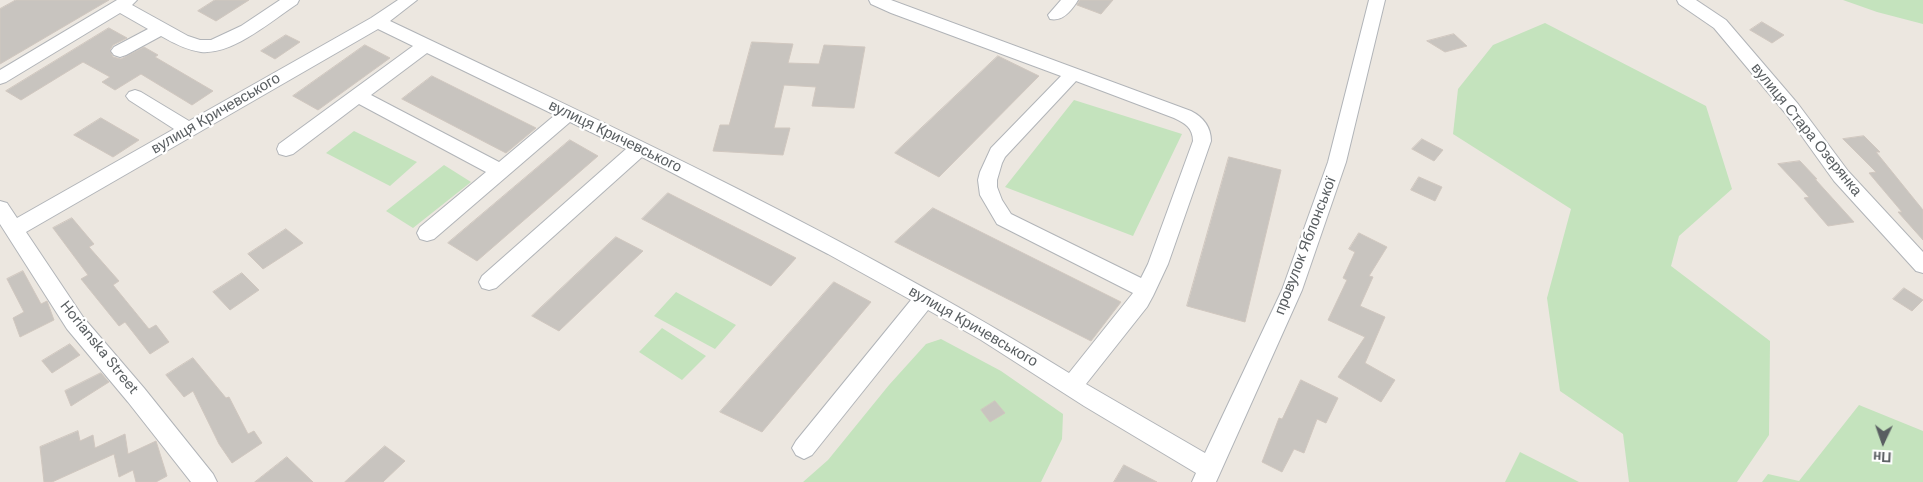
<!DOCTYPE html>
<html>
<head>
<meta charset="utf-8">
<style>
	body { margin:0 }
	#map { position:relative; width:1923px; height:482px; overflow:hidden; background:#ece7e0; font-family:"DM Sans",sans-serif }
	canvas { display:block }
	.north { position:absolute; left:1858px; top:417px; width:50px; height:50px; -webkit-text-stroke:4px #fff; paint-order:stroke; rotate:183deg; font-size:14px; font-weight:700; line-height:20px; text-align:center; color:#595e61 }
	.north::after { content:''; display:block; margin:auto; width:18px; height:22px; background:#595e61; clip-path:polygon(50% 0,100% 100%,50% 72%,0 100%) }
</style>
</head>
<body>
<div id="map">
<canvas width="1923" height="482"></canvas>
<div class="north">Пн</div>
</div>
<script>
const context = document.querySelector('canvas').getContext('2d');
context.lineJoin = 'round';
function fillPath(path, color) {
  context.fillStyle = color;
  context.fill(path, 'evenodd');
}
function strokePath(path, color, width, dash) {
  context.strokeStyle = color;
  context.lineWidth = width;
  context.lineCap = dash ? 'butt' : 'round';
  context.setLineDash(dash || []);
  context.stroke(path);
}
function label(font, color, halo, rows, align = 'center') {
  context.font = font + ' "DM Sans",sans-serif';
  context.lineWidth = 4.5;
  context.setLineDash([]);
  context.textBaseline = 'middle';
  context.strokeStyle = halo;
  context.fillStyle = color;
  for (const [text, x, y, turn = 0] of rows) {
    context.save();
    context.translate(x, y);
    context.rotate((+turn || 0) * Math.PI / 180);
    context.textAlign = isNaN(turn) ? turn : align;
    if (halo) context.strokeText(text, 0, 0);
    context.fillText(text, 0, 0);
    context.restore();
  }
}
fillPath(new Path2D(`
	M 1843,0 L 1923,0 L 1923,24 L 1877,12 Z
	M 1545,23 L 1706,106 L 1732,189 L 1679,236 L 1671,266 L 1770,341 L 1769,435 L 1737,482 L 1629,482 L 1623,434 L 1560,391 L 1547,298 L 1571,209 L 1453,134 L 1458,89 L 1493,45 Z
	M 1074,100 L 1182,134 L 1133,236 L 1005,187 Z
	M 354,131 L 417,162 L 390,186 L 326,153 Z
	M 444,165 L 471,182 L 413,228 L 386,211 Z
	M 676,292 L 736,325 L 715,349 L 654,316 Z
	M 662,328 L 706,356 L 682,380 L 639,352 Z
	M 941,339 L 1001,371 L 1063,414 L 1062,439 L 1041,482 L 803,482 L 828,460 L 889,385 L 926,344 Z
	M 1859,405 L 1923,431 L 1923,482 L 1762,482 L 1768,474 L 1799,481 Z
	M 1520,452 L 1579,482 L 1505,482 Z`), '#c4e3bd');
const building = new Path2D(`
	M 16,0 L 109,0 L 0,64 L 0,9 Z
	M 215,0 L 249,0 L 216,21 L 198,11 Z
	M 1080,0 L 1113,0 L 1101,14 L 1077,5 Z
	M 1762,22 L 1784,35 L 1772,43 L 1750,30 Z
	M 109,28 L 127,38 L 113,45 L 110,50 L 113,57 L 121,59 L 144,47 L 158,55 L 155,57 L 213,91 L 192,105 L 141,74 L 115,90 L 102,82 L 110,77 L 83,62 L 21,100 L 6,91 Z
	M 1454,34 L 1467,46 L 1445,52 L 1427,41 Z
	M 286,35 L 300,42 L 275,59 L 261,51 Z
	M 752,42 L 793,44 L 788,63 L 819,64 L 824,45 L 865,47 L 854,108 L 812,106 L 816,87 L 784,85 L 774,128 L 790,128 L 783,155 L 713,151 L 720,125 L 729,125 Z
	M 365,45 L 390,58 L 318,110 L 293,96 Z
	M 998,56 L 1039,76 L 939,177 L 895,153 Z
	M 432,76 L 536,128 L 506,153 L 402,99 Z
	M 101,118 L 139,140 L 113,157 L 74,135 Z
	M 1864,136 L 1880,152 L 1876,152 L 1923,210 L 1923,240 L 1898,212 L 1902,212 L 1869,173 L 1876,172 L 1843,139 Z
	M 1422,139 L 1443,150 L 1434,161 L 1412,149 Z
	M 570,140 L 598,156 L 477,261 L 448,243 Z
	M 1229,157 L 1281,170 L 1245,322 L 1187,306 Z
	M 1800,161 L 1817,179 L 1815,179 L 1854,222 L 1828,226 L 1804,198 L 1809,197 L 1778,164 Z
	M 1419,177 L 1442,187 L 1435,201 L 1411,190 Z
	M 668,193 L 796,258 L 771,286 L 642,219 Z
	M 933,208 L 1121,302 L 1091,341 L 895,242 Z
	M 72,218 L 94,244 L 89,247 L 119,281 L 113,285 L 149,329 L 156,325 L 169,342 L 150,354 L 125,322 L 119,326 L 81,279 L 88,275 L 53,228 Z
	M 286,229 L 303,243 L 263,269 L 248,254 Z
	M 1359,233 L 1387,247 L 1369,276 L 1373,277 L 1360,306 L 1385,317 L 1365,363 L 1395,380 L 1381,402 L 1338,377 L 1365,337 L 1328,320 L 1347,280 L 1343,278 L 1355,252 L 1349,249 Z
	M 616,237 L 643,251 L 559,331 L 532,316 Z
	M 23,271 L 41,304 L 47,301 L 54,320 L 20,337 L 13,318 L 24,312 L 7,279 Z
	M 242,273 L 259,290 L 230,310 L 213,292 Z
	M 834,282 L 871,302 L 762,432 L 720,412 Z
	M 1904,288 L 1923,300 L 1912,311 L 1893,299 Z
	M 70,344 L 80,355 L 52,373 L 42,361 Z
	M 193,358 L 226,398 L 229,397 L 248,434 L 254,431 L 262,443 L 232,463 L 219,444 L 193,391 L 184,397 L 166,375 Z
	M 101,373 L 109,382 L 71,406 L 65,391 Z
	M 1301,380 L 1338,398 L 1326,423 L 1317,419 L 1304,453 L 1294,449 L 1282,472 L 1262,462 L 1279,418 L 1282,419 Z
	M 995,401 L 1005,413 L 990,422 L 981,410 Z
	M 78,431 L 80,441 L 93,435 L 95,448 L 125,434 L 128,454 L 156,441 L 167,476 L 156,482 L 136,482 L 133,470 L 119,477 L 114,454 L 52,482 L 44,482 L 40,447 Z
	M 385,446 L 405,461 L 383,482 L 345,482 Z
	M 287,457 L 313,482 L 255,482 Z
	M 1124,465 L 1157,482 L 1114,482 Z`);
fillPath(building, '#c8c4bf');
strokePath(building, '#d0c7bf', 1);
const minor = new Path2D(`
	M 117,0 L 137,0 L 132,5 L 188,36 L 200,40 L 211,40 L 241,26 L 280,0 L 299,0 L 297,4 C 271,21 233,55 201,52 C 187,50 173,43 161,36 L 126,55 L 120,57 L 114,55 L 111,51 L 114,47 L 148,29 L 120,13 L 6,82 L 0,84 L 0,70 Z
	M 398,0 L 417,0 L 390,21 C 620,130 852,238 1069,373 L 1133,293 L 997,224 L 980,195 L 978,180 L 980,172 L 991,148 L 1061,76 L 891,13 L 871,4 L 869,0 L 891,0 L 1191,111 C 1203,117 1211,127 1211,141 L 1168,264 L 1153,296 L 1147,307 L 1086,384 L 1205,453 L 1282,290 L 1328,162 L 1369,0 L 1385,0 L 1346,162 L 1302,290 L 1216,482 L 1192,482 L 1196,473 L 1084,406 L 981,340 L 928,310 L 812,455 L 804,459 L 796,455 L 792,448 L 796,441 L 911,300 L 828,254 L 642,157 L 496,288 L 489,290 L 482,288 L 479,282 L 482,276 L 626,149 L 570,122 L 434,239 L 427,241 L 420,239 L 417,233 L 420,227 L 486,172 L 359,104 L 293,154 L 286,156 L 279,154 L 277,149 L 279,144 L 413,46 L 378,29 L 26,232 L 83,317 L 144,388 L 213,474 L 217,482 L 191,482 L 128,402 L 67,329 L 0,224 L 0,201 L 7,203 L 17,218 L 174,129 L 129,100 L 126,96 L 129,92 L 135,90 L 141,92 L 189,121 L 371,18 ZM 427,53 L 555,115 L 499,162 L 371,95 ZM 1076,81 L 1174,118 C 1185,123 1193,128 1193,141 L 1148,264 L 1141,278 L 1011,214 L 1002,200 L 997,187 L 997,180 L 1002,163 L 1005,157 Z
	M 1061,0 L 1078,0 C 1072,10 1063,22 1050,19 L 1048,15 Z
	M 1677,0 L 1696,0 L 1726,20 L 1798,104 L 1848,171 L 1923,252 L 1923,273 L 1916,271 L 1834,181 L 1786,114 L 1714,28 L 1679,4 Z`);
strokePath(minor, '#b1b4b8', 2);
fillPath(minor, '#fff');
label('15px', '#595e61', '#fff', [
	["вулиця Кричевського",216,114,-30],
	["вулиця Стара Озерянка",1806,130,51],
	["вулиця Кричевського",615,137,26],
	["провулок Яблонської",1306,246,-69],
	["вулиця Кричевського",973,327,30],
	["Horianska Street",99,348,51]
]);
</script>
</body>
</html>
